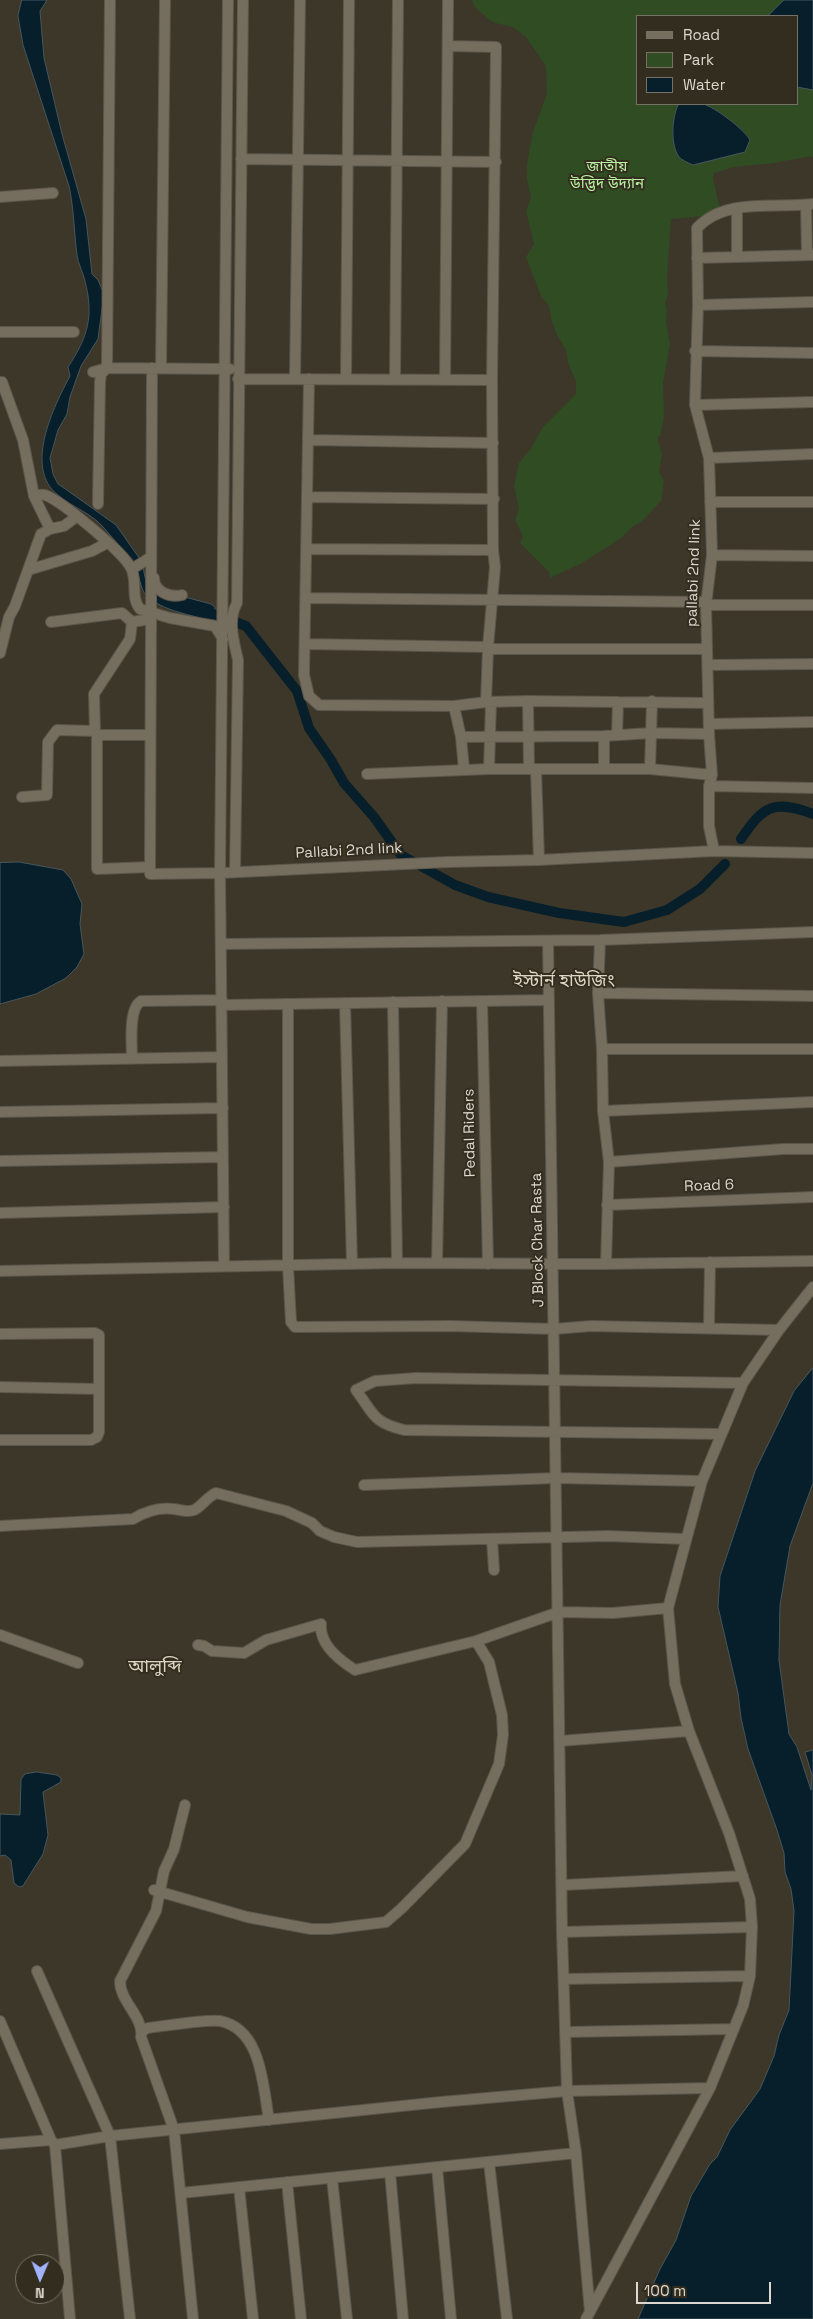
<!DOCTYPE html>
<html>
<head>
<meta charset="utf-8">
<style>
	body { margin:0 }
	#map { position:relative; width:813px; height:2319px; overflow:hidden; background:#3d3729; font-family:"Space Grotesk",sans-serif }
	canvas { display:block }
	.legend { position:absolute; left:636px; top:15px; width:162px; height:90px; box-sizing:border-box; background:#332d1f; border:1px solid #777165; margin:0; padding:6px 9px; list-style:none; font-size:15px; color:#dcd8cf }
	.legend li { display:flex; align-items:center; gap:10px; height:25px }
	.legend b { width:25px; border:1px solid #777165 }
	.north { position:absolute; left:15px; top:2254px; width:50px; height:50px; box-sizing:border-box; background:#332d1f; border:1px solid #777165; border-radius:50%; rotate:181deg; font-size:14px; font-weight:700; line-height:20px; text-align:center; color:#dcd8cf }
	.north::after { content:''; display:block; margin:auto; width:18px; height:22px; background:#a1b3fd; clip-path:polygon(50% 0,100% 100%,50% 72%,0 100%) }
	.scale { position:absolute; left:636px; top:2282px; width:135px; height:22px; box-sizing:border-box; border:2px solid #dcd8cf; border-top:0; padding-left:6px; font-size:15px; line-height:18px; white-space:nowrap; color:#dcd8cf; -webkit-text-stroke:4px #332d1f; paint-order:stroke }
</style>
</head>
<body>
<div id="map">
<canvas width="813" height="2319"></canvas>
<ul class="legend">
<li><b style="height:6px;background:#756e5f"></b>Road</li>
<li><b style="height:14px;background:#2f4c23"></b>Park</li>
<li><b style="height:14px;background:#071f2a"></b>Water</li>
</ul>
<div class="north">N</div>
<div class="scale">100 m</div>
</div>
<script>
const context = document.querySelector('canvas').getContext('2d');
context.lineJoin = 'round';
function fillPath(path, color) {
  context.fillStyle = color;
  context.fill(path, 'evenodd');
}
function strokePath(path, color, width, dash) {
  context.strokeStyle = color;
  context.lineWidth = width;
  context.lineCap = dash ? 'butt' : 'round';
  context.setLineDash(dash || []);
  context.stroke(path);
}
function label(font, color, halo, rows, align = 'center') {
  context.font = font + ' "Space Grotesk","Noto Sans Bengali",sans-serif';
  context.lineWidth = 4;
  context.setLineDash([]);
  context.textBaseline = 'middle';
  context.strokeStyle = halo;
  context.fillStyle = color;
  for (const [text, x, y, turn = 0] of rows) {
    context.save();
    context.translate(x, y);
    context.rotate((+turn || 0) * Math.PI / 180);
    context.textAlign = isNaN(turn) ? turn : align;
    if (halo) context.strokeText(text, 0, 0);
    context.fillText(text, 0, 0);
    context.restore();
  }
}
fillPath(new Path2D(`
	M 472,0 L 813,0 L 813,158 L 811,156 L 774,163 L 734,167 L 714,173 L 713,179 L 720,208 L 704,216 L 671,219 L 667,277 L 668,295 L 665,303 L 667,310 L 666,322 L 670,344 L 663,383 L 664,417 L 660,436 L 657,437 L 662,454 L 659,472 L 664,481 L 661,501 L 641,522 L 633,526 L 620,539 L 582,563 L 550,578 L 549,572 L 520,543 L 523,537 L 515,520 L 519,509 L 514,486 L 519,463 L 530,450 L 543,427 L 576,394 L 576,381 L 568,363 L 566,350 L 557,335 L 551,319 L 549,306 L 541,296 L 526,257 L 534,244 L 526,211 L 531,197 L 527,179 L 527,164 L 533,132 L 547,93 L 546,66 L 526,37 L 513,27 L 495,23 L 488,19 L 475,7 ZM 637,16 L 797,16 L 797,104 L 637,104 Z`), '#2f4c23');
const water = new Path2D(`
	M 22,0 L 47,0 L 40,11 L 44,58 L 62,134 L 86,219 L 92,274 L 98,280 L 104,294 L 98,339 L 81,366 L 70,397 L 67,414 L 58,430 L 50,458 L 53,474 L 58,484 L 64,488 L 116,525 L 142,562 L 147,587 L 211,604 L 215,607 L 213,622 C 191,614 163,612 146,595 C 140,589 140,575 135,567 C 127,553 115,541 104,528 C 93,514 72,507 58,495 C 23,468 54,406 70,376 L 68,367 C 88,337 94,316 85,281 C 83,272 78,264 77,255 C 74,232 74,209 69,186 L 23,45 L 18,16 Z
	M 784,0 L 813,0 L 813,90 L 797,87 L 797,16 L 768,16 Z
	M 687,104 C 692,104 698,103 703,104 C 715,107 745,130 750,140 L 745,152 L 693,165 C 688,163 682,160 679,157 C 670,144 672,118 678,105 Z
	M 19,862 L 63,870 L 71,879 L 82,904 L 80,924 L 84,954 L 77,967 L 66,978 L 36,994 L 0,1004 L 0,863 Z
	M 813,1368 L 813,1483 L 790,1546 L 780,1605 L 779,1660 L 789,1734 L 797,1747 L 811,1790 L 812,1775 L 805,1752 L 813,1750 L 813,2319 L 638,2319 L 660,2269 L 676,2240 L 691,2196 L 710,2164 L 717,2157 L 730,2130 L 760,2089 L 774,2056 L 779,2035 L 789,2010 L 794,1911 L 791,1889 L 785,1872 L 784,1853 L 777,1830 L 748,1749 L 741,1718 L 738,1693 L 718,1607 L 720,1576 L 755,1471 L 794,1391 Z
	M 37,1772 L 57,1775 L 61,1778 L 61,1782 L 43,1792 L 48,1835 L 43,1854 L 26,1881 L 23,1886 L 19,1887 L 14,1883 L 11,1860 L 5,1855 L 0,1856 L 0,1814 L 20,1815 L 21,1779 L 25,1774 Z`);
fillPath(water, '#071f2a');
strokePath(water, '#47565c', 1);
strokePath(new Path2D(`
	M 202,610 L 246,626 L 297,691 L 309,728 L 331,760 L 344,783 L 374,817 L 401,855 L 455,885 L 488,897 L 559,913 L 624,922 L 667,910 L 700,889 L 725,864
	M 741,839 C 763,806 774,799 813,814`), '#071f2a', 10);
const minor = new Path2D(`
	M 448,46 L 496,47 L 492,380 L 493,550 L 495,567 L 488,647
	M 241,159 L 496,162
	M 0,197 L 53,193
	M 806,205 L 807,255
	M 737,257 L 737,208
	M 697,258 L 813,255
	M 698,305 L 813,302
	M 0,332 L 74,332
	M 695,351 L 813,353
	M 152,368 L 150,874 L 220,873 L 447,862 L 539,860 L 714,851 L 813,853
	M 161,368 L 165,0
	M 93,372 L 107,368 L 230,369
	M 238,379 L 492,380
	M 295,379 L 300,0
	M 309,379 L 304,675 L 309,696 L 319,705 L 454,706 L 486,702 L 528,701 L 708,703
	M 346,379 L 349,0
	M 395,379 L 398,0
	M 445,379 L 448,0
	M 0,382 L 2,382 L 23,440 L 34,496 L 50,529 L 64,526 L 76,517
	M 695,405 L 813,402
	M 308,440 L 493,443
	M 709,458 L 813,454
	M 34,496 C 38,495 42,494 45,495 C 63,502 123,552 131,568 C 138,581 130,597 140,609 L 170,618 L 215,626 L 223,639
	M 308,497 L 494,499
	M 710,502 L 813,502
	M 98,504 L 100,382 L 101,374 L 107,368 L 110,0
	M 307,549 L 493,550
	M 712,555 L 813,556
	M 132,569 L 151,557
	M 28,570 L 92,551 L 107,543
	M 154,578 C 154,591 169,598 182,595
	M 307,598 L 706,602
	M 706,605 L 813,605
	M 51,622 L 122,613 L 132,622
	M 306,644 L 488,647 L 488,649 L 707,649
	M 0,653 L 9,617 L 15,606 L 41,534 L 50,529
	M 708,665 L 813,664
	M 528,701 L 529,769
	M 486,702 L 488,649
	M 491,702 L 489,769 L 650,769 L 712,775
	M 454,706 L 461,737 L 464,769
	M 709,724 L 813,722
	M 95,731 L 97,735 L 150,735
	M 97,735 L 97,869 L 150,867
	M 617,735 L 618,702
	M 461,737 L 604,736
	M 536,769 L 539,860
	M 604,769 L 604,736 L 651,733 L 709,734
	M 650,769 L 652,701
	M 367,774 L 489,769
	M 709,786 L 813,788
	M 22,797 L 47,795 L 48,742 L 57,730 L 95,731 L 94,694 L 130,639 L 132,622 L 150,619
	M 714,851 L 709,826 L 709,786 L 712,775 L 709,734 L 706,605 L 712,555 L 709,458 L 695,405 L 698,305 L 697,228 C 726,197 775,209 813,204
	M 235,872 L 238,660 C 234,642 227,620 237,603 L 243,0
	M 600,940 L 598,993 L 602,1049 L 603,1111 L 609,1162 L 606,1264
	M 548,941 L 562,1932 L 567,2091 L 576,2153 L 590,2312
	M 221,944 L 600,940 L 813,932
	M 598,993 L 813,996
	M 482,1001 L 488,1264
	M 393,1002 L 397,1263
	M 345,1003 L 352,1264
	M 288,1004 L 288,1266 L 291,1322 L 295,1327 L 451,1326 L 554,1329 L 591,1326 L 779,1330
	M 222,1005 L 549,1000
	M 602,1049 L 813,1049
	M 132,1059 C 132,1044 128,1009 141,1001 L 222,1000
	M 0,1061 L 222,1057
	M 603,1111 L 813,1102
	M 0,1112 L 223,1108
	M 0,1161 L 223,1157
	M 609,1162 L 783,1149 L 813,1149
	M 607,1205 L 813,1197
	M 0,1213 L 224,1207
	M 437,1263 L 442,1001
	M 224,1266 L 220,873 L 228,0
	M 0,1271 L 397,1263 L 606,1264 L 813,1261
	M 709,1327 L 710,1262
	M 0,1334 L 95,1333 L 99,1335 L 99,1432 L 97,1437 L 91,1440 L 0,1440
	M 0,1387 L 99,1389
	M 721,1434 L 404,1430 C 372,1422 374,1414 356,1390 L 375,1381 L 416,1378 L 743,1383
	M 364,1485 L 556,1478 L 702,1481
	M 0,1526 L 133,1519 C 146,1511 159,1507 174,1509 C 182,1510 186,1513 194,1510 C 202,1506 207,1497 216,1493 L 286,1511 L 312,1523 L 320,1531 L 334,1537 L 357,1542 L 608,1536 L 685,1539
	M 492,1539 L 494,1570
	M 0,1635 L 78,1663
	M 198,1645 L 204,1646 L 212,1651 L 244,1653 L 266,1640 L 321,1624 C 319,1644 339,1660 355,1670 L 476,1641 L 559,1612 L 613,1613 L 668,1608
	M 560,1741 L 689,1731
	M 185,1805 L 174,1849 L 164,1871 L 156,1911 L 120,1981 C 120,2002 144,2017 141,2037 L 174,2130 L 193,2319
	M 563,1885 L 743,1876
	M 154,1890 L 247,1917 L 311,1929 L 330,1929 L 386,1922 L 402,1908 L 465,1844 L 499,1764 L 503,1735 L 502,1715 L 489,1662 L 476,1641
	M 562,1932 L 752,1927
	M 37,1971 L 110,2136 L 130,2319
	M 564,1979 L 750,1976
	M 0,2021 L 51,2140 L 55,2145 L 70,2319
	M 142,2031 L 148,2028 C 165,2026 206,2019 220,2021 C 262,2029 263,2087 269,2120
	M 565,2032 L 734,2029
	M 0,2144 L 51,2140
	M 55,2145 L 110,2136 L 441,2102 L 567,2091 L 710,2088
	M 489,2162 L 507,2319
	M 437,2167 L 451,2319
	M 390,2172 L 403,2319
	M 332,2178 L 347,2319
	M 287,2182 L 301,2319
	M 239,2187 L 253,2319
	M 181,2193 L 576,2153
	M 586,2319 L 710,2088 L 743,2006 L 750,1976 L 752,1927 L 750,1899 L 729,1833 L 689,1731 L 675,1684 L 668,1608 L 702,1481 L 743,1383 L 779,1330 L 813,1287`);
strokePath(minor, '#5b564a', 12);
strokePath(minor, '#756e5f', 10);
label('15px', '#baf3a2', '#332d1f', [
	["জাতীয়",607,167],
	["উদ্ভিদ উদ্যান",607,184]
]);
label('15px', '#dcd8cf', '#332d1f', [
	["pallabi 2nd link",694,573,-88],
	["Pallabi 2nd link",349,851,-3],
	["Pedal Riders",470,1133,-91],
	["Road 6",709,1186,-2],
	["J Block Char Rasta",538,1240,-91]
]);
label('18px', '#ddd6c4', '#332d1f', [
	["ইস্টার্ন হাউজিং",564,981],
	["আলুব্দি",155,1667]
]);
</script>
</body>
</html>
